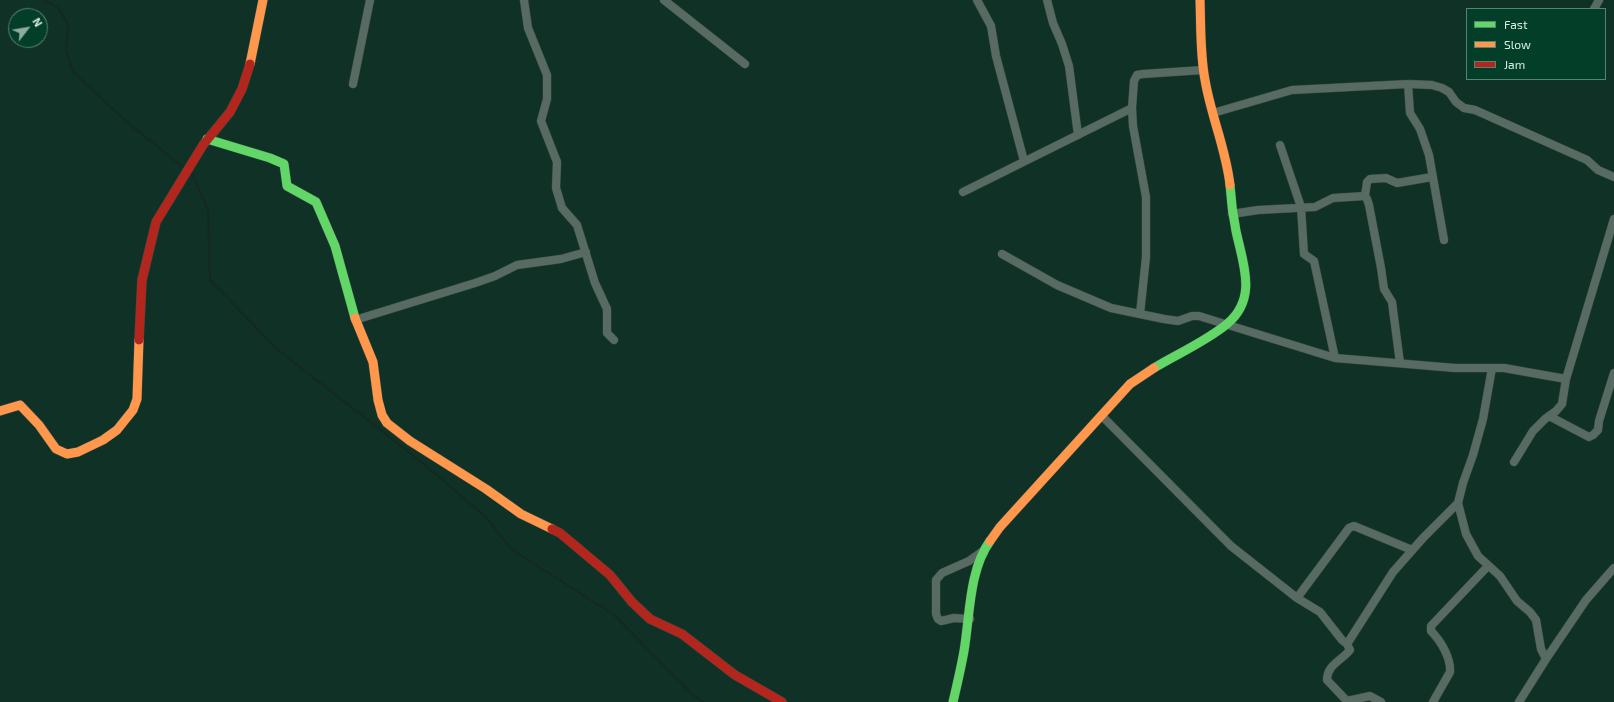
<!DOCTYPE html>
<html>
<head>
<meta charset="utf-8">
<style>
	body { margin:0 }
	#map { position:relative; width:1614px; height:702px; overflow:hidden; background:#103125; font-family:"Exo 2",sans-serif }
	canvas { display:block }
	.legend { position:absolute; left:1466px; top:8px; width:140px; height:72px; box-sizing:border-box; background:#033e29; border:1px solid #578573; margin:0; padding:5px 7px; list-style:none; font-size:12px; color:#d5efe1 }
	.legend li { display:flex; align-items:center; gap:8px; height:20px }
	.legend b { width:20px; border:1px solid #578573 }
	.north { position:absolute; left:8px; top:8px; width:40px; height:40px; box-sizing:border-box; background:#033e29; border:1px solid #578573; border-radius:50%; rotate:59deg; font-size:11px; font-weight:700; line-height:16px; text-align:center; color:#d5efe1 }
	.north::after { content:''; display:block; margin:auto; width:14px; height:18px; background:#90ac9f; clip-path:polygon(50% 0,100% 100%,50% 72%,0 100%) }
</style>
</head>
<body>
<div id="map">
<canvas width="1614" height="702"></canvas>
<ul class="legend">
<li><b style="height:5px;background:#63d668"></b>Fast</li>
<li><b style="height:5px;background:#ff974d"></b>Slow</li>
<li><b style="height:5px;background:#b3261e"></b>Jam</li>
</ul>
<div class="north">N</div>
</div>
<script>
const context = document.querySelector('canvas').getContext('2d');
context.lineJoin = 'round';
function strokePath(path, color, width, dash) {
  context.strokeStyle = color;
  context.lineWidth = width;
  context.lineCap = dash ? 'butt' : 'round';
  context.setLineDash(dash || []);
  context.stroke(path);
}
strokePath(new Path2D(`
	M 44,0 L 58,8 L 68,24 L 66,50 L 73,72 L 127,122 L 184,168
	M 191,173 L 193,175 L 208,210 L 210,280 L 277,349 L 420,461 L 486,517 L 511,549 L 614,615 L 693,695 L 703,702`), '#152920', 2);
const street = new Path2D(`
	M 524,0 L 528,28 L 547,75 L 547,99 L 541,121 L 557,162 L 556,188 L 562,208 L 577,225 L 595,283 L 607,309 L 607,333 L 614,340
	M 664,0 L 745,64
	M 977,0 L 991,26 L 996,56 L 1024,161
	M 1047,0 L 1053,23 L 1062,44 L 1069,66 L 1078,135
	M 1594,9 L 1599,0
	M 353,84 L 370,0
	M 1408,84 L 1410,113 L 1420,129 L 1429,155 L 1444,240
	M 1213,113 L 1292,90 L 1408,84 L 1432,85 L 1442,88 L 1449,92 L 1456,102 L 1464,108 L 1475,110 L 1587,160 L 1598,170 L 1614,177
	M 1280,145 L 1301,207 L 1304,254 L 1314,261 L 1335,358
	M 963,192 L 1132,108
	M 1365,196 L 1367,182 L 1370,179 L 1386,178 L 1397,183 L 1432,177
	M 1232,214 L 1258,210 L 1315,207 L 1333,198 L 1365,196 L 1367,199 L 1369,205 L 1381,268 L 1384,289 L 1392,302 L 1400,363
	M 1002,254 L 1057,285 L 1111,308 L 1164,319 L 1178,321 L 1192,316 L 1199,316 L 1335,358 L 1455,368 L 1504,368 L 1566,379
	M 1140,314 L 1146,257 L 1146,197 L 1133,126 L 1132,108 L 1134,81 L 1137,75 L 1143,74 L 1203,70
	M 355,320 L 475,283 L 495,276 L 517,265 L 561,259 L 586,252
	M 1492,368 L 1483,419 L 1473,455 L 1463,483 L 1458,503 L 1466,534 L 1478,556 L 1500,576 L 1517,601 L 1530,612 L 1536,620 L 1541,649 L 1546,659
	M 1101,415 L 1231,546 L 1297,598 L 1320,612 L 1342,640 L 1347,644 L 1350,650 C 1341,661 1327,665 1327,680 L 1347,701 L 1370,696 L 1381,702
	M 1549,416 L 1589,437 L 1593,435 L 1598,430 L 1599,421 L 1614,373
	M 1514,462 L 1533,431 L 1545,419 L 1556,411 L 1562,404 L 1566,379 L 1614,219
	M 1297,598 L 1349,528 L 1354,526 L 1412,550
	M 970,619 L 954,618 L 941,621 L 938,619 L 936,614 L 936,580 L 942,573 L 969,561 L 983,551
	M 1347,644 L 1393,572 L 1423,538 L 1458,503
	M 1433,702 L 1450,672 C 1451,658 1441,641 1431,631 L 1431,626 L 1488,566
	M 1519,702 L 1546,659 L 1586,600 L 1614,568`);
const fast = new Path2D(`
	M 207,139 L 270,158 L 284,164 L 287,186 L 316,202 L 335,246 L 355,318
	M 1154,368 C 1177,354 1205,342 1227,324 C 1258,298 1243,264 1236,231 C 1233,216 1231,201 1230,185
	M 953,702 C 957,685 961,668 964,651 C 970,615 969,570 990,541`);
const slow = new Path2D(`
	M 1200,0 C 1201,27 1200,54 1205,80 C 1211,116 1226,149 1230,185
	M 250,64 L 263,0
	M 355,318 L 373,362 L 378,400 L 382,415 L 387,423 L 410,441 L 486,489 L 521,514 L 552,529
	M 0,411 L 20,405 L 39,425 L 56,449 L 67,454 L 78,452 L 103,440 L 117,430 L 133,410 L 137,399 L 139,340
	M 990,541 L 1000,527 L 1130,384 L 1154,368`);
const jam = new Path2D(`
	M 139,340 L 142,280 L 156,222 L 203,145 L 230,112 L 242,89 L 250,64
	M 552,529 L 560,533 L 610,575 L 632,602 L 650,619 L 682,634 L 735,675 L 782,702`);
strokePath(street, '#33483f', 9);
strokePath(fast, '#33483f', 10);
strokePath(slow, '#33483f', 10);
strokePath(jam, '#33483f', 10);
strokePath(street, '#576b62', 8);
strokePath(fast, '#63d668', 9);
strokePath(slow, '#ff974d', 9);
strokePath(jam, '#b3261e', 9);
</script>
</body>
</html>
